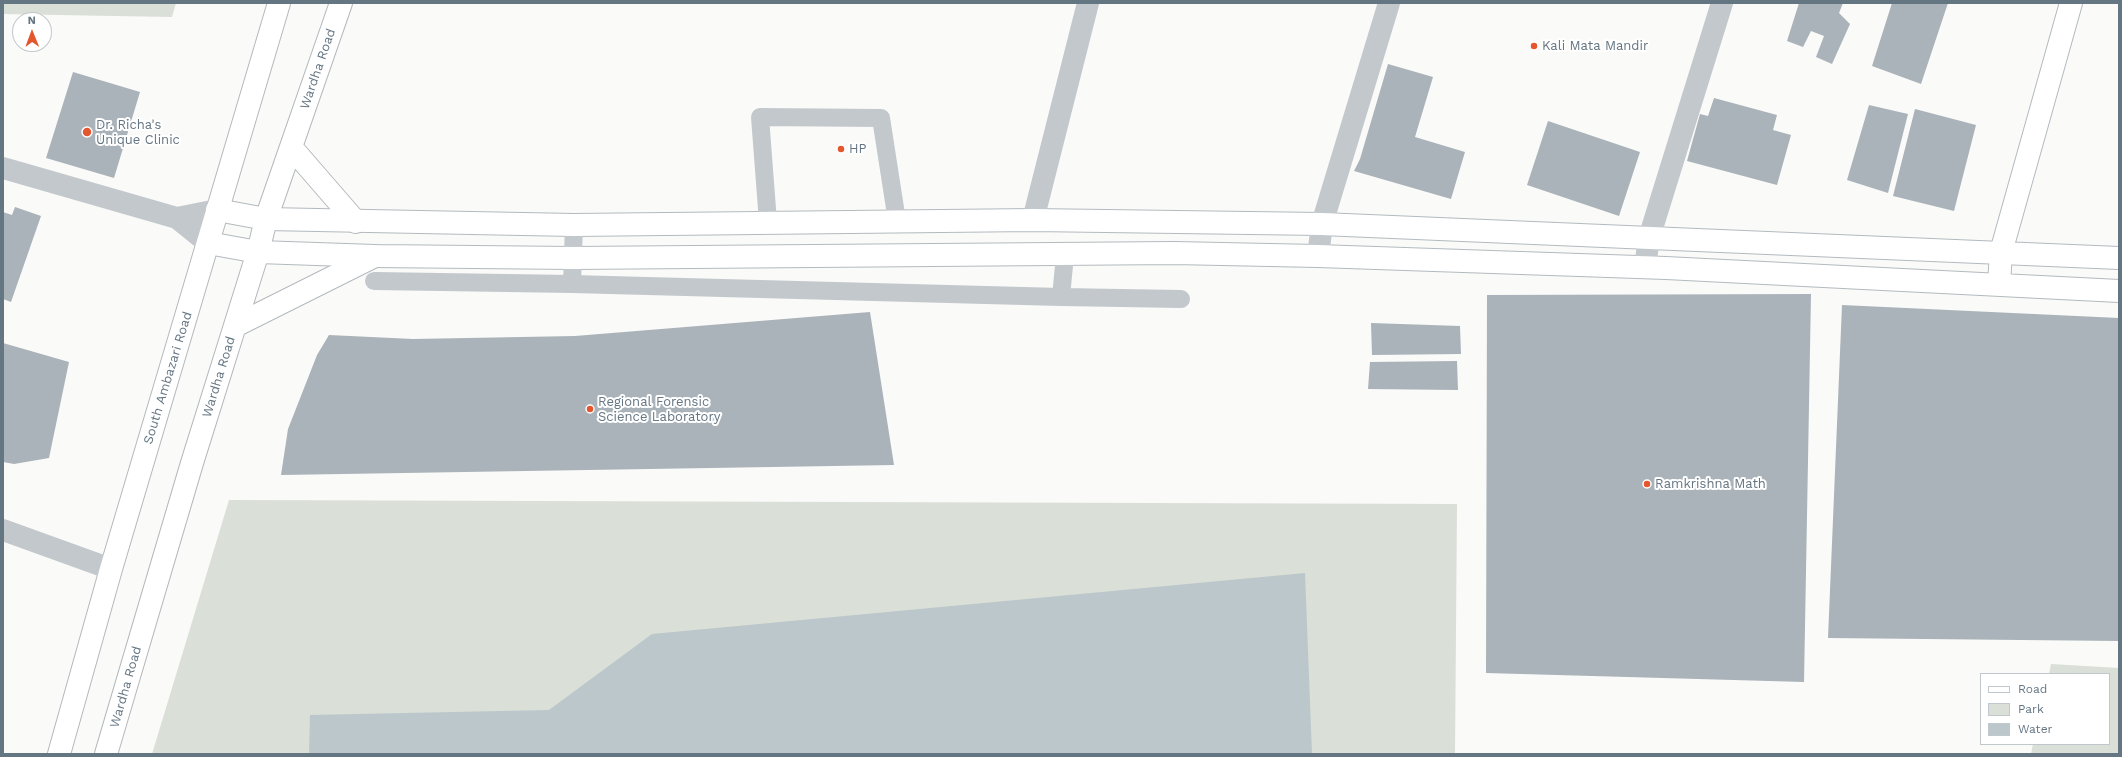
<!DOCTYPE html>
<html>
<head>
<meta charset="utf-8">
<style>
	body { margin:0 }
	#map { position:relative; width:2122px; height:757px; overflow:hidden; background:#fafaf8; font-family:"Work Sans",sans-serif }
	canvas { display:block }
	.frame { position:absolute; inset:0; border:4px solid #657683; pointer-events:none }
	.legend { position:absolute; left:1980px; top:673px; width:130px; height:72px; box-sizing:border-box; background:#fff; border:1px solid #c1c8cd; margin:0; padding:5px 7px; list-style:none; font-size:12px; color:#657683 }
	.legend li { display:flex; align-items:center; gap:8px; height:20px }
	.legend b { width:20px; border:1px solid #c1c8cd }
	.north { position:absolute; left:12px; top:12px; width:40px; height:40px; box-sizing:border-box; background:#fff; border:1px solid #c1c8cd; border-radius:50%; rotate:359deg; font-size:11px; font-weight:700; line-height:16px; text-align:center; color:#657683 }
	.north::after { content:''; display:block; margin:auto; width:14px; height:18px; background:#e4572e; clip-path:polygon(50% 0,100% 100%,50% 72%,0 100%) }
</style>
</head>
<body>
<div id="map">
<canvas width="2122" height="757"></canvas>
<div class="frame"></div>
<ul class="legend">
<li><b style="height:5px;background:#fff"></b>Road</li>
<li><b style="height:11px;background:#dadfd7"></b>Park</li>
<li><b style="height:11px;background:#bbc7cb"></b>Water</li>
</ul>
<div class="north">N</div>
</div>
<script>
const context = document.querySelector('canvas').getContext('2d');
context.lineJoin = 'round';
function fillPath(path, color) {
  context.fillStyle = color;
  context.fill(path, 'evenodd');
}
function strokePath(path, color, width, dash) {
  context.strokeStyle = color;
  context.lineWidth = width;
  context.lineCap = dash ? 'butt' : 'round';
  context.setLineDash(dash || []);
  context.stroke(path);
}
function label(font, color, halo, rows, align = 'center') {
  context.font = font + ' "Work Sans",sans-serif';
  context.lineWidth = 4;
  context.setLineDash([]);
  context.textBaseline = 'middle';
  context.strokeStyle = halo;
  context.fillStyle = color;
  for (const [text, x, y, turn = 0] of rows) {
    context.save();
    context.translate(x, y);
    context.rotate((+turn || 0) * Math.PI / 180);
    context.textAlign = isNaN(turn) ? turn : align;
    if (halo) context.strokeText(text, 0, 0);
    context.fillText(text, 0, 0);
    context.restore();
  }
}
fillPath(new Path2D(`
	M 3,3 L 176,3 L 172,17 L 3,14 Z
	M 229,500 L 1457,504 L 1455,754 L 152,754 Z
	M 2051,664 L 2119,668 L 2119,754 L 2031,754 L 2033,744 L 2109,744 L 2109,674 L 2049,674 Z`), '#dadfd7');
fillPath(new Path2D(`
	M 1305,573 L 1312,754 L 309,754 L 310,715 L 549,710 L 652,634 Z`), '#bbc7cb');
fillPath(new Path2D(`
	M 1799,3 L 1843,3 L 1839,13 L 1850,24 L 1832,64 L 1816,57 L 1824,36 L 1811,31 L 1803,47 L 1787,41 Z
	M 1892,3 L 1948,3 L 1921,84 L 1872,66 Z
	M 1388,64 L 1433,77 L 1415,137 L 1465,152 L 1451,199 L 1354,171 L 1360,159 Z
	M 73,72 L 140,92 L 114,178 L 46,158 Z
	M 1714,98 L 1777,115 L 1773,130 L 1791,135 L 1777,185 L 1687,161 L 1700,114 L 1708,116 Z
	M 1869,105 L 1908,114 L 1888,193 L 1847,180 Z
	M 1915,109 L 1976,125 L 1954,211 L 1893,196 Z
	M 1548,121 L 1640,152 L 1619,216 L 1527,185 Z
	M 15,207 L 41,216 L 11,302 L 3,299 L 3,212 L 12,215 Z
	M 1811,294 L 1804,682 L 1486,673 L 1487,295 Z
	M 1842,305 L 2119,318 L 2119,641 L 1828,638 Z
	M 870,312 L 894,465 L 281,475 L 288,429 L 317,355 L 329,335 L 413,339 L 575,336 Z
	M 1371,323 L 1460,326 L 1461,354 L 1372,355 Z
	M 3,343 L 69,362 L 49,458 L 14,464 L 3,462 Z
	M 1457,361 L 1458,390 L 1368,389 L 1370,362 Z`), '#aab3b9');
const secondary = new Path2D(`
	M 217,210 L 266,219 L 574,225 L 1033,220 L 1322,224 L 2119,258
	M 208,243 L 258,252 L 375,256 L 573,258 L 1174,253 L 1318,256 L 1666,268 L 2119,291
	M 1999,284 L 2001,252 L 2071,3`);
const highway = new Path2D(`
	M 291,147 L 356,222
	M 235,326 L 375,256
	M 59,754 L 111,569 L 279,3
	M 106,754 L 192,463 L 258,252 L 266,219 L 341,3`);
strokePath(secondary, '#b3babf', 24);
strokePath(highway, '#b4b9bd', 24);
strokePath(new Path2D(`
	M 768,222 L 760,117 L 881,118 L 897,221
	M 374,281 L 572,284 L 574,225
	M 572,284 L 1061,297 L 1065,255
	M 1061,297 L 1181,299`), '#c3c8cc', 18);
strokePath(new Path2D(`
	M 3,168 L 177,218 L 208,243
	M 177,218 L 217,210
	M 1033,220 L 1088,3
	M 1318,256 L 1322,224 L 1389,3
	M 1645,267 L 1649,238 L 1722,3
	M 3,530 L 111,569`), '#c3c8cc', 22);
strokePath(secondary, '#fff', 22);
strokePath(highway, '#fff', 22);
for (const [x, y, r, color] of [
	[1534,46,4,"#e4572e"],
	[87,132,5,"#e4572e"],
	[841,149,4,"#e4572e"],
	[590,409,4,"#e4572e"],
	[1647,484,4,"#e4572e"]
]) {
  const dot = new Path2D();
  dot.arc(x, y, r, 0, 2 * Math.PI);
  context.fillStyle = color;
  context.fill(dot);
  strokePath(dot, '#fff', 1.5);
}
label('13px', '#657683', '#fff', [
	["Kali Mata Mandir",1542,46],
	["Dr. Richa's",96,125],
	["Unique Clinic",96,140],
	["HP",849,149],
	["Regional Forensic",598,402],
	["Science Laboratory",598,417],
	["Ramkrishna Math",1655,484]
], 'left');
label('13px', '#657683', '#fff', [
	["Wardha Road",318,69,-71],
	["Wardha Road",219,377,-73],
	["South Ambazari Road",168,378,-73],
	["Wardha Road",126,687,-74]
]);
</script>
</body>
</html>
